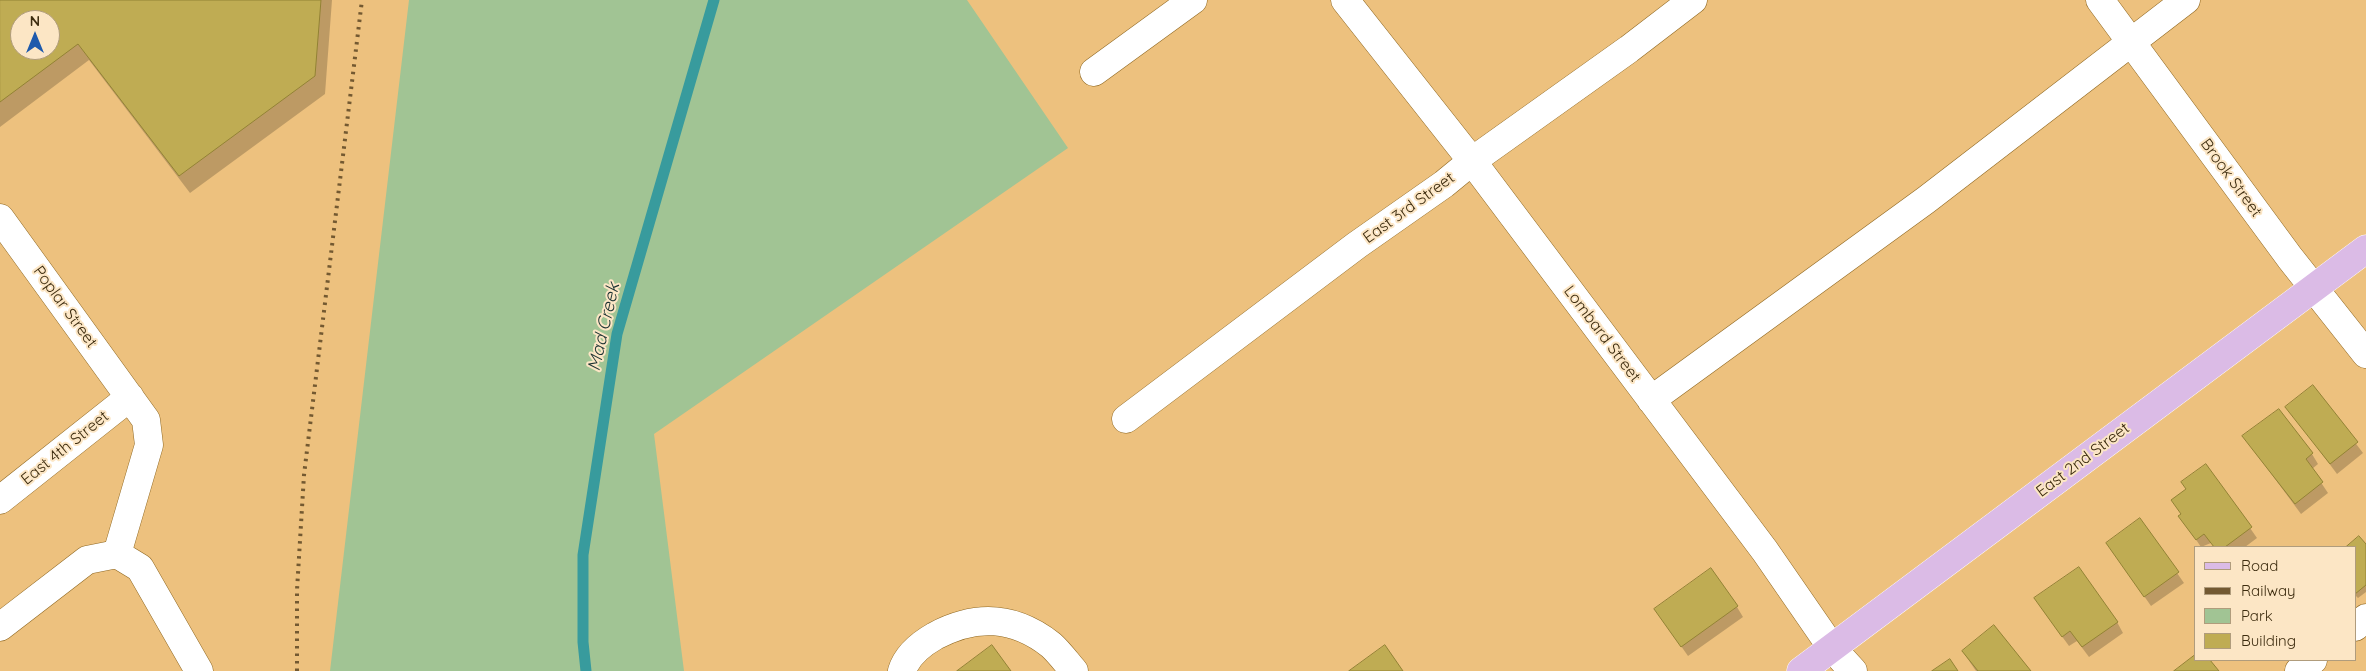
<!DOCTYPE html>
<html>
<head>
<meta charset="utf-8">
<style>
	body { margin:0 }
	#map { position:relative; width:2366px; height:671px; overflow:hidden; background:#edc17e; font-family:Quicksand,sans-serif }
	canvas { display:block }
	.legend { position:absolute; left:2194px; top:546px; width:162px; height:115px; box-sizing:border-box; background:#fce6c5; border:1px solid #b09c7c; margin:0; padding:6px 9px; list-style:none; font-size:15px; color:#3d2c0f }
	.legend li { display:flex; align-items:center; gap:10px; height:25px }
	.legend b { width:25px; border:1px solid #b09c7c }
	.north { position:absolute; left:10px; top:10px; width:50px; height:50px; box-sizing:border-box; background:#fce6c5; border:1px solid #b09c7c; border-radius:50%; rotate:0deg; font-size:14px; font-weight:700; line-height:20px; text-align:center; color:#3d2c0f }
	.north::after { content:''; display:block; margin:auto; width:18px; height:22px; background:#1e5aac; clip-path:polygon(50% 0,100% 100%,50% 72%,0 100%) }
</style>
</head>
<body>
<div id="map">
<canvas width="2366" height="671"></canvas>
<ul class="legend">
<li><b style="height:6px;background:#dbbbe6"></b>Road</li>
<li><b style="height:6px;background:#735931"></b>Railway</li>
<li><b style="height:14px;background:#a1c494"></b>Park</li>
<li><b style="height:14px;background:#bfac53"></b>Building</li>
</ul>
<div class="north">N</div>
</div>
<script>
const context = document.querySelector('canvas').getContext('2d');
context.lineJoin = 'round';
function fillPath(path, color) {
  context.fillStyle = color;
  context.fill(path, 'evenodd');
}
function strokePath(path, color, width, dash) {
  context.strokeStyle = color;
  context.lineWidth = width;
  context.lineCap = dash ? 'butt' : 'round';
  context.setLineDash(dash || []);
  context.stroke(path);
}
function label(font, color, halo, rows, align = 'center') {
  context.font = font + ' Quicksand,sans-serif';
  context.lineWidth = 4;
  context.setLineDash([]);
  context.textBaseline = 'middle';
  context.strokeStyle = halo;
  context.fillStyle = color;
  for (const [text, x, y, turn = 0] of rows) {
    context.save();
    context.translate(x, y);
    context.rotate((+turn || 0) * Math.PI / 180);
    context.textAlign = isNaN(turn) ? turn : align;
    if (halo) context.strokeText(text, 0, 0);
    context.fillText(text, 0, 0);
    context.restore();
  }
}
fillPath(new Path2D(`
	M 409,0 L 967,0 L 1068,148 L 654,434 L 684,671 L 330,671 Z`), '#a1c494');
fillPath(new Path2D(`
	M 0,0 L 332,0 L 325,94 L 190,193 L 89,60 L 0,127 ZM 20,20 L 50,20 L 50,50 L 20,50 Z
	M 2313,387 L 2363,453 L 2337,474 L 2287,407 Z
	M 2278,410 L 2312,454 L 2318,464 L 2312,469 L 2328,493 L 2301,514 L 2244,437 Z
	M 2206,465 L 2257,538 L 2245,547 L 2214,547 L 2211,543 L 2201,547 L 2180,516 L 2187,490 Z
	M 2140,520 L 2184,583 L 2151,606 L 2107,543 Z
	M 2359,538 L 2366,546 L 2366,592 L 2358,598 L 2355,595 L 2355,547 L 2348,547 Z
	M 1737,607 L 1743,617 L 1688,656 L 1662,619 Z
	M 2042,609 L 2117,622 L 2123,633 L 2089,657 L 2077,641 L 2069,646 Z
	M 1963,652 L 2030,671 L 1976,671 Z`), '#0003');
strokePath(new Path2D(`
	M 586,671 L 583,642 L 583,555 L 617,334 L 714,0`), '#389b9d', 11);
const building = new Path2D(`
	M 0,0 L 321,0 L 315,76 L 179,176 L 78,44 L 0,102 ZM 20,20 L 50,20 L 50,50 L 20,50 Z
	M 2313,385 L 2358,442 L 2330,464 L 2285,407 Z
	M 2279,409 L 2313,453 L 2306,459 L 2323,482 L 2295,504 L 2242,436 Z
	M 2206,464 L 2252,527 L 2225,547 L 2214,547 L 2204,534 L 2196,540 L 2178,516 L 2181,514 L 2171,500 L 2186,489 L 2181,482 Z
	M 2140,518 L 2179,572 L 2144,597 L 2106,543 Z
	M 2359,536 L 2366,544 L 2366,585 L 2355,594 L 2355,547 L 2346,547 Z
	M 2079,567 L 2118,622 L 2082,647 L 2070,631 L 2062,637 L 2034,598 Z
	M 1711,568 L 1738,606 L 1681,647 L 1654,609 Z
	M 1994,625 L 2031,671 L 1978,671 L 1962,651 Z
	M 992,645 L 1011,671 L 957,671 Z
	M 1385,645 L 1403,671 L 1349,671 Z
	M 2195,655 L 2195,660 L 2210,660 L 2219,671 L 2174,671 Z
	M 1950,659 L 1958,671 L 1932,671 Z`);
fillPath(building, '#bfac53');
strokePath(building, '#928235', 1);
const minor = new Path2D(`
	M 1345,0 L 1472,161 L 1765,551 L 1832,648 L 1853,671
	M 2100,0 L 2290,258 L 2366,354
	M 1094,72 L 1193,0
	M 0,218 L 146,420 L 149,445 L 117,554
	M 1651,400 L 1926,200 L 2186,0
	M 1126,419 L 1357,245 L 1444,184 L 1472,161 L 1629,49 L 1693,0
	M 0,500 L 130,397
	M 0,627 L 87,560 L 117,554 L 140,568 L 199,671
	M 2355,627 L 2366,618
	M 902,671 C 907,655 921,644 935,636 C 976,614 1014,616 1051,645 C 1059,652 1067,663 1074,671
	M 2299,671 L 2313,660`);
const major = new Path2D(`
	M 1801,671 L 2366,249`);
strokePath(minor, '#8f6720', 29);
strokePath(major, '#fff', 29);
strokePath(minor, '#fff', 28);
strokePath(major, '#dbbbe6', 28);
strokePath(new Path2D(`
	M 297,671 L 297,590 L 304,475 L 362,0`), '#735931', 4, [2.5, 5]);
label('16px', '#3d2c0f', '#fce6c5', [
	["Brook Street",2231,178,54],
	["East 3rd Street",1409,208,-36],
	["Poplar Street",65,307,54],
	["Lombard Street",1602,334,53],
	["East 4th Street",65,448,-39],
	["East 2nd Street",2083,460,-37]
]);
label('italic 18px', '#1b3232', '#fce6c5', [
	["Mad Creek",604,327,-77]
]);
</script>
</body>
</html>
